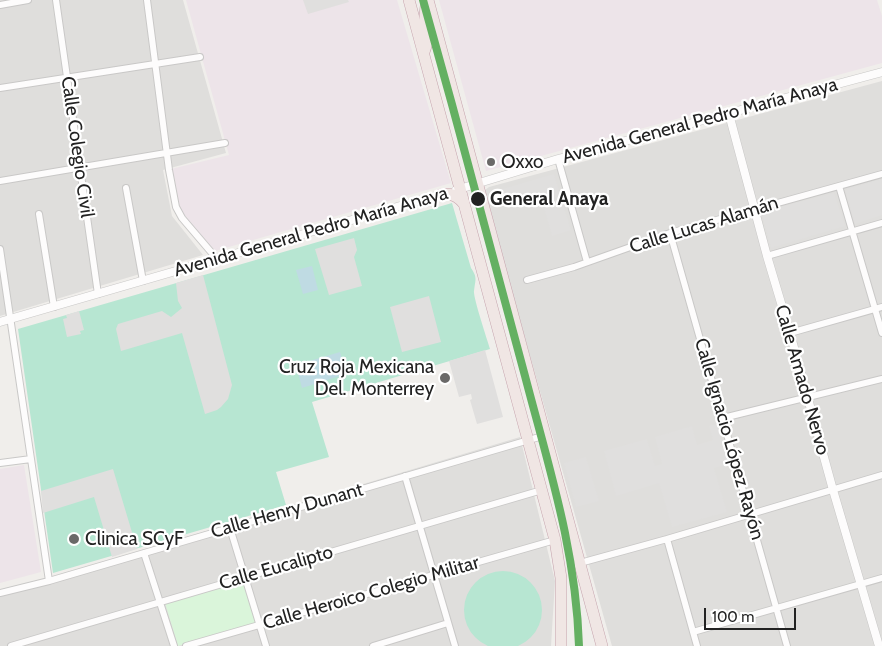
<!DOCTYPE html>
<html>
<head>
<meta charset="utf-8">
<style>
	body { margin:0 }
	#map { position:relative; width:882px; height:646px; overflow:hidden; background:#f0eeeb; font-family:Cabin,sans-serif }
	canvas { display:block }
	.scale { position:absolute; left:704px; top:608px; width:92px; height:22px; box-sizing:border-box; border:2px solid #222; border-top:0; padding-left:6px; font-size:15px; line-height:18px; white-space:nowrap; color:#222; -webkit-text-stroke:4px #fff; paint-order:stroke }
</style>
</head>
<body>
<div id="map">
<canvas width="882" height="646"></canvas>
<div class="scale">100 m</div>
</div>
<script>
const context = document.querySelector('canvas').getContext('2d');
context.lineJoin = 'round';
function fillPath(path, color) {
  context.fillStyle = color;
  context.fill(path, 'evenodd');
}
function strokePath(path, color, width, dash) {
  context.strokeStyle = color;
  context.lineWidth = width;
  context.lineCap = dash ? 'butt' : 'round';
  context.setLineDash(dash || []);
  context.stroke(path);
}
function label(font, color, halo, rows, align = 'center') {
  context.font = font + ' Cabin,sans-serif';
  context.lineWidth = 4.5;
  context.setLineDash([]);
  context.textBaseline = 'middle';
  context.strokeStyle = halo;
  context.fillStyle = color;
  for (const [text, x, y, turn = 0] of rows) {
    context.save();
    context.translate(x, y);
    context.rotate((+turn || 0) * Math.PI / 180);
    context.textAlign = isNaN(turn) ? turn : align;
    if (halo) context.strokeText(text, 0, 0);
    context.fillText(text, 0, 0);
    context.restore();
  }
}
fillPath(new Path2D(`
	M 0,0 L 183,0 L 226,153 L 163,170 L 172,216 L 203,255 L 0,316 Z
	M 882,81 L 882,646 L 612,646 L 512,292 L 485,190 L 489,187 Z
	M 520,437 L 555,581 L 551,646 L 0,646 L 0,593 Z`), '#dfdedc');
fillPath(new Path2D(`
	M 186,0 L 397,0 L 451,183 L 215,251 L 180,213 L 171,169 L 229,155 Z
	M 439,0 L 877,0 L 882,16 L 882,63 L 486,171 Z
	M 24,465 L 41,572 L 0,583 L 0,469 Z`), '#ede4e9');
fillPath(new Path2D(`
	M 244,579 L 257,624 L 178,646 L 165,603 Z`), '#daf5da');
fillPath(new Path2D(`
	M 452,203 L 471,268 C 478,278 475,280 474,291 C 473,297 487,339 490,349 L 312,402 L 329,457 L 276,472 L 286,505 L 53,573 L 18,329 Z
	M464 610a39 39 0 1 1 78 0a39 39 0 1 1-78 0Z`), '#b7e6d2');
fillPath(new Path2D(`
	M 303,0 L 348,0 L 349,2 L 308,14 Z
	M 554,174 L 571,230 L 552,236 L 539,191 L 503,200 L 499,190 Z
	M 882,179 L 882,215 L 855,224 L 845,190 Z
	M 834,193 L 845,226 L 771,248 L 761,212 Z
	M 354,238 L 357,250 L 354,257 L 362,286 L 329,295 L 315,249 Z
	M 203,275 L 232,385 L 228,399 L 221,407 L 217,410 L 205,414 L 182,333 L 121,351 L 116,329 L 118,324 L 162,311 L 171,317 L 182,308 L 178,301 L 176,283 Z
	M 429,296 L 441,342 L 402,352 L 390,307 Z
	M 79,311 L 84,330 L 80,331 L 81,334 L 67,337 L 63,319 L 67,318 L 66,315 Z
	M 485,350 L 503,417 L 477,424 L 470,400 L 472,399 L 471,394 L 459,397 L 449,361 Z
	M 717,424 L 728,464 L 714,468 L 727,512 L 672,527 L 659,483 L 616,496 L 604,451 L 647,439 L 655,466 L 662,464 L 655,437 L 692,426 L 697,445 L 713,440 L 709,426 Z
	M 586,457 L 599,501 L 576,507 L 564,463 Z
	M 113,469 L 137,549 L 112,557 L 94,497 L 43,513 L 41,491 Z`), '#e0dfde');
fillPath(new Path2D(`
	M 312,266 L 318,290 L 303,294 L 296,270 Z
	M 340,352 L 346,374 L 302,388 L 296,365 Z`), '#bfdbe3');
const minor = new Path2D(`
	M 56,0 L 98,294
	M 147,0 L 169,170 L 176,207 L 182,218 L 217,259
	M 0,5 L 28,0
	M 0,88 L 200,57
	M 558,159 L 587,262
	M 0,181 L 225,143
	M 839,186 L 882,333
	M 126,188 L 143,281
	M 39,214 L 54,307
	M 670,233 L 787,646
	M 0,249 L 49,581
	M 767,256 L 882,223
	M 527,280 L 574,267 L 670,233 L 882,174
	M 790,333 L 882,307
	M 723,418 L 882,379
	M 0,463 L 31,459
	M 405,476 L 455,646
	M 230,528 L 266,646
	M 667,539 L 697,646
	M 144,553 L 174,646
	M 580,563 L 667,539 L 882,475
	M 0,593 L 49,581 L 546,435
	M 693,632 L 882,578
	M 11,646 L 542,490
	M 186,646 L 555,540
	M 373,646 L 448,623`);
const tertiary = new Path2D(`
	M 729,114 L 767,256 L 790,333 L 833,490 L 879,646
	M 456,190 L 558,159 L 882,72
	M 0,322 L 445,193`);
const trunk = new Path2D(`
	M 409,0 L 555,540 L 561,578 L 561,646
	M 428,0 L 602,646
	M 424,52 L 428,40 L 425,15 L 426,6
	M 440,195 C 450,192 458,196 464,204`);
strokePath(minor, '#c9c8c7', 8);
strokePath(tertiary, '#c9c8c7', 9);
strokePath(trunk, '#c5a2ac', 12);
strokePath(minor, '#fdfcfc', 6);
strokePath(tertiary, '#fdfcfc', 8);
strokePath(trunk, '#f0e6e4', 11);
strokePath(new Path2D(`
	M 423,0 C 458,125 492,250 525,376 C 549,468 576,550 579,646`), '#64b062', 8);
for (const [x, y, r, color] of [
	[491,162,5,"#6a6968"],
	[478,199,8,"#222"],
	[445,378,6,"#6a6968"],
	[74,539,6,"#6a6968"]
]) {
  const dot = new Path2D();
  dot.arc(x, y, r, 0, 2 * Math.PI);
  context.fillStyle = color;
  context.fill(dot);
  strokePath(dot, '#fff', 2);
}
label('19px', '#222', '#fff', [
	["Avenida General Pedro María Anaya",700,121,-15],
	["Calle Colegio Civil",77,147,82],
	["Calle Lucas Alamán",704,225,-17],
	["Avenida General Pedro María Anaya",311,232,-16],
	["Calle Amado Nervo",802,380,74],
	["Calle Ignacio López Rayón",729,439,74],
	["Calle Henry Dunant",287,511,-16],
	["Calle Eucalipto",276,568,-16],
	["Calle Heroico Colegio Militar",371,593,-16]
]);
label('19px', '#222', '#fff', [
	["Oxxo",501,162],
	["Cruz Roja Mexicana",434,367,"right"],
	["Del. Monterrey",434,389,"right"],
	["Clinica SCyF",85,539]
], 'left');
label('bold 19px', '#222', '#fff', [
	["General Anaya",490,199]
], 'left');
</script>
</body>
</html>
